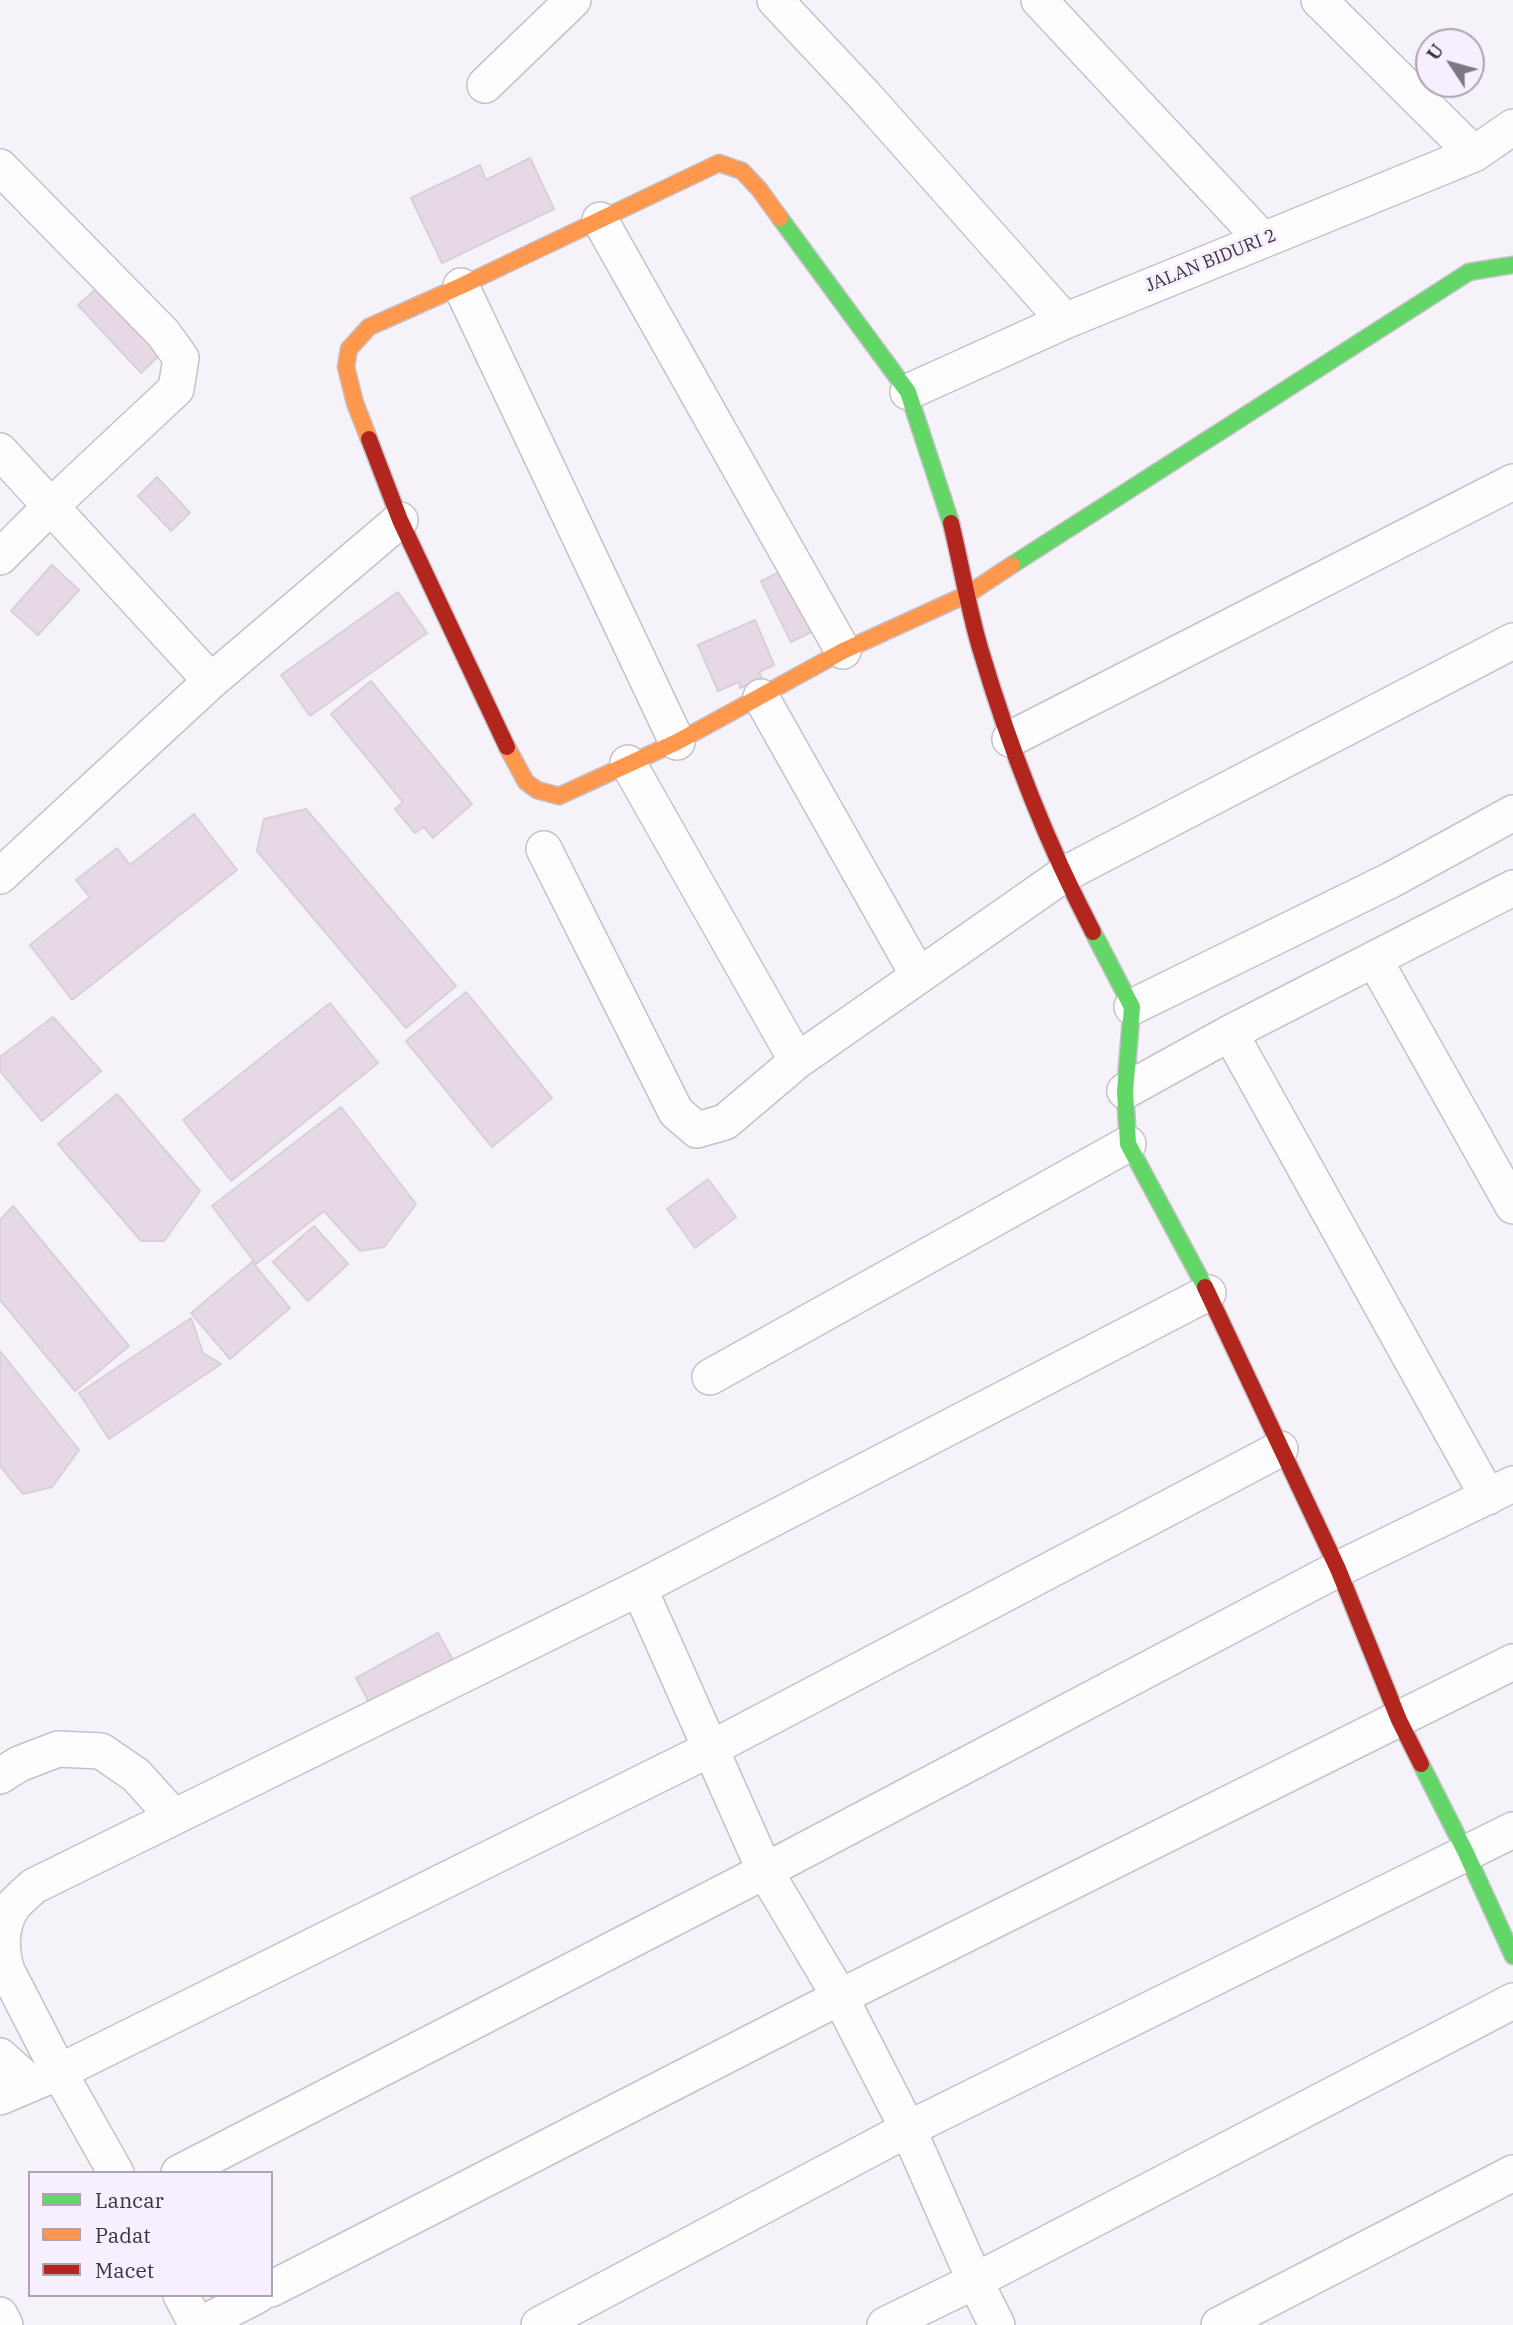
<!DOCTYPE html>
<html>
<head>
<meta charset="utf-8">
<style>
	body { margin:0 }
	#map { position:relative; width:1513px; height:2325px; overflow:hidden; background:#f6f2fa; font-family:"IBM Plex Serif",serif }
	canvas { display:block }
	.legend { position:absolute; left:28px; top:2171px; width:245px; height:126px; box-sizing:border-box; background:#f7eefe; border:2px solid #aca4b2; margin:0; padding:9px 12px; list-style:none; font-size:21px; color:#3b353f }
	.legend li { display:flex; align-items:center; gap:14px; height:35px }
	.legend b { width:35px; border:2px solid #aca4b2 }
	.north { position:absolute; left:1415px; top:28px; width:70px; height:70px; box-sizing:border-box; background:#f7eefe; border:2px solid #aca4b2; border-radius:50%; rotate:306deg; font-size:19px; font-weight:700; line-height:28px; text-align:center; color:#3b353f }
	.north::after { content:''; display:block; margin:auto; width:24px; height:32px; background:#7c7780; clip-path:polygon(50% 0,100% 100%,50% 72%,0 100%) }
</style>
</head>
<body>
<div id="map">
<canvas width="1513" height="2325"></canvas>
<ul class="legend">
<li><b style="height:9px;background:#63d668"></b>Lancar</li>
<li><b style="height:9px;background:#ff974d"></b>Padat</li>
<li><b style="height:9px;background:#b3261e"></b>Macet</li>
</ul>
<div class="north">U</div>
</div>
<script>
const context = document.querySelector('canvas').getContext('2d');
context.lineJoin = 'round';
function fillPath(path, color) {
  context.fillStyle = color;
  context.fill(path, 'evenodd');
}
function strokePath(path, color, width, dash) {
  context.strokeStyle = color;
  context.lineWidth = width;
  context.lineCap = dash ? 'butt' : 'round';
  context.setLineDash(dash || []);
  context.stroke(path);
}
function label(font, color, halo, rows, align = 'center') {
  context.font = font + ' "IBM Plex Serif",serif';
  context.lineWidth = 6;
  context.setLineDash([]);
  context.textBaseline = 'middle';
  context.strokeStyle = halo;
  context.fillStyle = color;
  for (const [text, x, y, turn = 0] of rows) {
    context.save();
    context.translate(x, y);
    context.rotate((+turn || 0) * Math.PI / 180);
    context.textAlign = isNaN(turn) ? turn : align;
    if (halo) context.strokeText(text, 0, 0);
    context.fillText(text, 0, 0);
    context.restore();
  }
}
const building = new Path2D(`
	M 530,158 L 554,209 L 442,263 L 411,198 L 480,165 L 486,180 Z
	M 105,281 L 167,348 L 141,373 L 78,305 Z
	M 157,477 L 190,513 L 171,531 L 138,496 Z
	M 52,565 L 79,590 L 38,635 L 11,611 Z
	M 790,567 L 819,628 L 791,642 L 761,581 Z
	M 398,592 L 427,633 L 310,716 L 281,675 Z
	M 755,620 L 774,665 L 759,672 L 762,679 L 740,688 L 739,682 L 718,691 L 698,645 Z
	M 371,681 L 472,804 L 433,838 L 424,827 L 415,833 L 395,809 L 403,802 L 331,714 Z
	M 306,809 L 456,986 L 406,1028 L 257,851 L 264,819 Z
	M 194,814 L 237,870 L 72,1000 L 30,945 L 90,897 L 76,880 L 117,848 L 130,865 Z
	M 466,992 L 552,1098 L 492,1147 L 406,1041 Z
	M 330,1003 L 378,1063 L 231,1181 L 183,1120 Z
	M 53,1017 L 101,1071 L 42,1121 L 0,1071 L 0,1057 Z
	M 117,1094 L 200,1191 L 164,1241 L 141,1241 L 58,1144 Z
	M 341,1107 L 416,1204 L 384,1247 L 360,1251 L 324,1211 L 256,1264 L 212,1206 Z
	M 708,1179 L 736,1217 L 695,1248 L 667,1209 Z
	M 13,1206 L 129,1346 L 75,1391 L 0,1300 L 0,1220 Z
	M 314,1226 L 348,1264 L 308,1301 L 273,1262 Z
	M 252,1262 L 290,1308 L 230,1359 L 191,1313 Z
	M 191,1318 L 203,1353 L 221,1364 L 109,1439 L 79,1393 Z
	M 0,1351 L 79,1450 L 52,1487 L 23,1494 L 0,1466 Z
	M 438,1633 L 454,1662 L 372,1708 L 356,1678 Z`);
fillPath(building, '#e6d9e5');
strokePath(building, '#d7d0d7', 2);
const street = new Path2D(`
	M 775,0 L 865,96 L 1065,321
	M 1039,0 L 1262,239
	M 1319,0 L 1474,154
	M 485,85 L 573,0
	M 0,167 L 163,333 L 181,358 L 176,389 L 51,506 L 0,557
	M 600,220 L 843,651
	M 461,286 L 677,742
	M 908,392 L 1065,321 L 1474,154 L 1513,127
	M 0,451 L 211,681
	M 761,697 L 918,975
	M 1010,739 L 1513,482
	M 628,763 L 797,1061
	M 544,849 L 676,1112 L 697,1130 L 725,1122 L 797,1061 L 1063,875 L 1513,641
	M 0,876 L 211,681 L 400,520
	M 1374,959 L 1513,1206
	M 1132,1007 L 1391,880 L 1513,813
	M 1230,1033 L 1488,1497
	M 1125,1091 L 1230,1033 L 1513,888
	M 710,1377 L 1128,1144
	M 639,1588 L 765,1871 L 840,1997 L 908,2129 L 975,2281 L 997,2325
	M 0,1776 L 19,1764 L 58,1749 L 101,1751 L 136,1775 L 174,1817
	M 0,2056 L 30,2083
	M 0,2097 L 59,2072 L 710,1749 L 1280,1449
	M 116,2173 L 59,2072 L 7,1971 C 0,1950 0,1925 13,1906 C 19,1899 27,1892 34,1886 L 639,1588 L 1208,1293
	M 179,2173 L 765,1871 L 1338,1569 L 1513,1484
	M 271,2289 L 840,1997 L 1513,1662
	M 181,2295 L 197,2325
	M 0,2315 L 5,2325
	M 200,2325 L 258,2295
	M 539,2325 L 908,2129 L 1513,1830
	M 885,2325 L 975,2281 L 1513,2001
	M 1219,2325 L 1513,2173`);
const fast = new Path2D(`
	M 780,218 L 908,392 L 951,523
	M 1012,565 L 1469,272 L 1513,265
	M 1093,932 L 1132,1007 L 1125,1091 L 1128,1144 L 1205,1287
	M 1421,1764 L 1466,1853 L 1513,1956`);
const slow = new Path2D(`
	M 369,439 L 355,403 L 346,367 L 349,349 L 369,327 L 461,286 L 719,163 L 742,171 L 759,189 L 780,218
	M 507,747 L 526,782 L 537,790 L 559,796 L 677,742 L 843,651 L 968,594 L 1012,565`);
const jam = new Path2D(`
	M 369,439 L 400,520 L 507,747
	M 951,523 C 961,564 968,607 980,648 C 1009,746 1046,842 1093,932
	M 1205,1287 L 1338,1569 L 1399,1720 L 1421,1764`);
strokePath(street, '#c6c1c9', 38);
strokePath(fast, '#c6c1c9', 19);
strokePath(slow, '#c6c1c9', 19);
strokePath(jam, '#c6c1c9', 19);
strokePath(street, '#fefdfe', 35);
strokePath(fast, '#63d668', 16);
strokePath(slow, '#ff974d', 16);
strokePath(jam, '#b3261e', 16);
label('18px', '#3b353f', '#f7eefe', [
	["JALAN BIDURI 2",1211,261,-22]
]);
</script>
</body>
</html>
